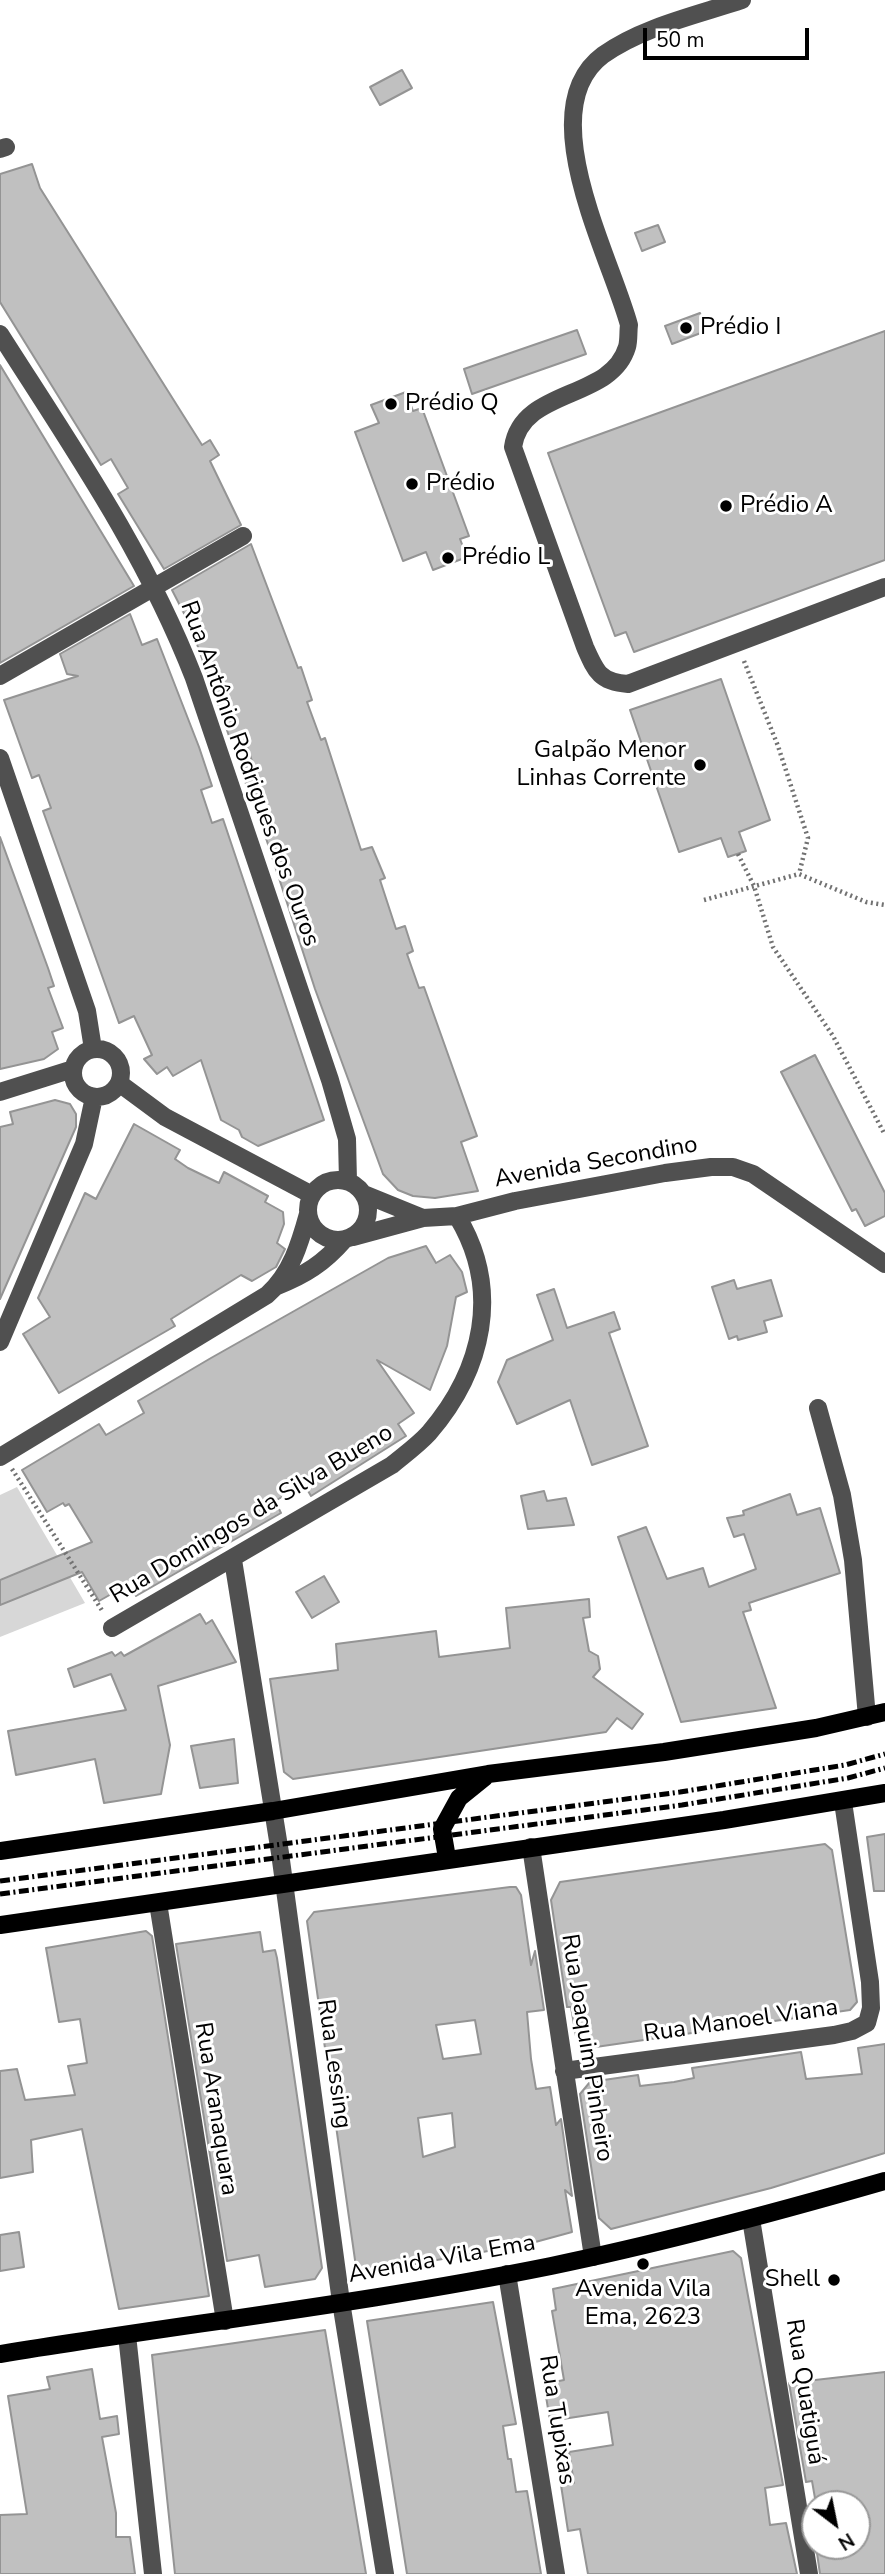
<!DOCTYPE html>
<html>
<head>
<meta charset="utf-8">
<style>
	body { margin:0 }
	#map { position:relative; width:885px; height:2574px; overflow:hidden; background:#fff; font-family:"Nunito Sans",sans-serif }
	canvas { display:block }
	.north { position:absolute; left:801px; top:2490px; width:70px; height:70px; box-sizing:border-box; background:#fff; border:2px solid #999; border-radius:50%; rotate:148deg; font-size:19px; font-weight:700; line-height:28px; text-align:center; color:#000 }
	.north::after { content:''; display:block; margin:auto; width:24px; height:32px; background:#000; clip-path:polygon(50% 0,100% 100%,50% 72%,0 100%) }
	.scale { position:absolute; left:643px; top:28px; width:166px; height:32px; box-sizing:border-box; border:4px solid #000; border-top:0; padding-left:9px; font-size:21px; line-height:24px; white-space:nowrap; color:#000; -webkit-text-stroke:5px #fff; paint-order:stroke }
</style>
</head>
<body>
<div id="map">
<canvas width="885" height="2574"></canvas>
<div class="north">N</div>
<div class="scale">50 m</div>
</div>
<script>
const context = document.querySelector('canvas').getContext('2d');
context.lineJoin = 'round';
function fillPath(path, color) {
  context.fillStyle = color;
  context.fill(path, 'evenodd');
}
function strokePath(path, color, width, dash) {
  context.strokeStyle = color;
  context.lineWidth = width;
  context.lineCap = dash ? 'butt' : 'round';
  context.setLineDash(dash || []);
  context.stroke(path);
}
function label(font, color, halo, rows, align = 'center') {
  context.font = font + ' "Nunito Sans",sans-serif';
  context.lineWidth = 6;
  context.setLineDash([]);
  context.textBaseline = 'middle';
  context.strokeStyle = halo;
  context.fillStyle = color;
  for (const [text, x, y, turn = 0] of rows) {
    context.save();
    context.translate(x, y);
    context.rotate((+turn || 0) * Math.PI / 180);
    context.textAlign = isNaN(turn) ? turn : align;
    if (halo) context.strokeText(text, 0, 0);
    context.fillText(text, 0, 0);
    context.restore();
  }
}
fillPath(new Path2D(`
	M 17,1487 L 85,1603 L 0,1637 L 0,1495 Z`), '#d7d7d7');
const building = new Path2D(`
	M 402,70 L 412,88 L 380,105 L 370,87 Z
	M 32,164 L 40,188 L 202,445 L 210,440 L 219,455 L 210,461 L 241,525 L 164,569 L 118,494 L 128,488 L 111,459 L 101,465 L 0,302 L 0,174 Z
	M 658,225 L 665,242 L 642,251 L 635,233 Z
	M 700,313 L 706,331 L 672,344 L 665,326 Z
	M 577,330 L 586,354 L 472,394 L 464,369 Z
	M 885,331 L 885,560 L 634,652 L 626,632 L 615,636 L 548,453 Z
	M 0,365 L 134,586 L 0,663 Z
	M 406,392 L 413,411 L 422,408 L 469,536 L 460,539 L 467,557 L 433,570 L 426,552 L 403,561 L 355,432 L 379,423 L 371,405 Z
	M 251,544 L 298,668 L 301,667 L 312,700 L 307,702 L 321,740 L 325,738 L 361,850 L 372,847 L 385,878 L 380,880 L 396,929 L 405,926 L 413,951 L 407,954 L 419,988 L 424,987 L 477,1136 L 461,1142 L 478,1191 L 435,1198 L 413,1196 L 398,1190 L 383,1174 L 315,989 L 264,832 L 272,829 L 261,796 L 250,797 L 241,768 L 253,764 L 242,732 L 229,736 L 191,627 L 172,590 Z
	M 130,614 L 142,645 L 157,639 L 199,747 L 212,786 L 201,790 L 212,823 L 223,819 L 324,1120 L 258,1146 L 242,1137 L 239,1130 L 221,1120 L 201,1060 L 173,1076 L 167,1067 L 157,1074 L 144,1059 L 152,1055 L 134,1016 L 119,1023 L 43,811 L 51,808 L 39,775 L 32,778 L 4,700 L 78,676 L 67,674 L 60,654 Z
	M 721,679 L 770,820 L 739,832 L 746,851 L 728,857 L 721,838 L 679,852 L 630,710 Z
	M 0,837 L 48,968 L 54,986 L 48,988 L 63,1028 L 52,1032 L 58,1049 L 44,1059 L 0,1069 Z
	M 815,1055 L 885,1193 L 885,1216 L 865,1226 L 856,1209 L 852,1211 L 781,1072 Z
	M 55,1100 L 70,1104 L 76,1114 L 76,1127 L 0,1299 L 0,1127 L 13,1124 L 10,1112 Z
	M 134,1124 L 180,1150 L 175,1159 L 188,1168 L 219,1183 L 224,1172 L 268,1196 L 265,1202 L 283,1212 L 284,1224 L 277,1243 L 285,1249 L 276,1267 L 252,1281 L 241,1275 L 171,1319 L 175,1326 L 59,1393 L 23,1334 L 50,1317 L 38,1298 L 85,1193 L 96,1199 Z
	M 426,1246 L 436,1263 L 450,1255 L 462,1272 L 467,1292 L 456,1297 L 447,1346 L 430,1390 L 377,1360 L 414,1413 L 398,1424 L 406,1436 L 311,1496 L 304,1484 L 275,1501 L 281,1513 L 136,1596 L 129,1584 L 99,1601 L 82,1572 L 0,1605 L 0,1580 L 92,1542 L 69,1504 L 65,1506 L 63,1503 L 47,1512 L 22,1470 L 99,1424 L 106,1435 L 144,1413 L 138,1401 L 211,1358 L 388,1258 Z
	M 734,1280 L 737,1289 L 771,1280 L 782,1316 L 764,1321 L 767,1332 L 738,1340 L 737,1336 L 729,1339 L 712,1287 Z
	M 554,1289 L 567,1328 L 614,1312 L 620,1329 L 609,1333 L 648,1446 L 592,1465 L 570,1400 L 517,1424 L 498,1382 L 507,1360 L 553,1340 L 537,1295 Z
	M 544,1491 L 547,1501 L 566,1498 L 574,1525 L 528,1529 L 521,1496 Z
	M 790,1494 L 797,1515 L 820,1508 L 840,1573 L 749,1603 L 751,1610 L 743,1612 L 776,1708 L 681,1722 L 618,1537 L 646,1527 L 667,1579 L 703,1568 L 709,1587 L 756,1569 L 744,1534 L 734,1537 L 727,1518 L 744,1515 L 743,1511 Z
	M 324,1576 L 339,1602 L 312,1618 L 296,1592 Z
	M 589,1599 L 590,1617 L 583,1618 L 589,1651 L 598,1656 L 600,1669 L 593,1677 L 643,1714 L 632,1729 L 617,1718 L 606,1732 L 293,1779 L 284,1772 L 270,1679 L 338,1670 L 336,1644 L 436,1631 L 439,1657 L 510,1648 L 506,1608 Z
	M 200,1614 L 206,1624 L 212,1620 L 236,1662 L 158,1686 L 170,1745 L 161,1794 L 104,1803 L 95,1759 L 16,1775 L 8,1731 L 126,1710 L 111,1674 L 74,1687 L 68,1669 L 112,1652 L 115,1656 L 121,1652 L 124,1656 Z
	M 234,1739 L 238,1783 L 200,1788 L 191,1746 Z
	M 885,1834 L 885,1891 L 874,1891 L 867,1837 Z
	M 825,1844 L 832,1850 L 857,2002 L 850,2010 L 589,2048 L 587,2034 L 576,2036 L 571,2007 L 567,2007 L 551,1900 L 560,1882 Z
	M 510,1887 L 516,1887 L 521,1895 L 531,1965 L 535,1951 L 544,2010 L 527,2012 L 531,2059 L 536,2089 L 550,2087 L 556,2125 L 561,2119 L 572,2196 L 565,2190 L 572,2232 L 528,2244 L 357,2274 L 307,1921 L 314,1912 ZM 475,2020 L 481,2054 L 443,2059 L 436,2025 ZM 452,2113 L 455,2147 L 423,2157 L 418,2118 Z
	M 146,1931 L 152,1936 L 209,2296 L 119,2309 L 82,2129 L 31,2140 L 33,2172 L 0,2178 L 0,2071 L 17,2069 L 25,2100 L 75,2095 L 68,2066 L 87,2063 L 80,2019 L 59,2022 L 46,1948 Z
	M 260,1932 L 263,1952 L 275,1950 L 277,1958 L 322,2268 L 315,2279 L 265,2287 L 259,2255 L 227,2261 L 176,1944 Z
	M 885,2044 L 885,2153 L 771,2188 L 611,2229 L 599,2218 L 580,2094 L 590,2082 L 638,2075 L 640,2086 L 674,2082 L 694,2078 L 692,2068 L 801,2052 L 806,2079 L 862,2074 L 858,2048 Z
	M 19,2232 L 24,2267 L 0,2271 L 0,2235 Z
	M 733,2251 L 741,2258 L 783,2485 L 765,2488 L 770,2525 L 786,2523 L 797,2574 L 588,2574 L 580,2529 L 568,2531 L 561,2485 L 574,2483 L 569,2452 L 613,2445 L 608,2412 L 550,2421 L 544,2384 L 564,2380 L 552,2311 L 556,2310 L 553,2289 Z
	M 493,2302 L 516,2424 L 503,2426 L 508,2459 L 511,2459 L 516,2492 L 527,2491 L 541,2574 L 407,2574 L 367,2321 Z
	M 325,2330 L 366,2574 L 175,2574 L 152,2355 Z
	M 92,2369 L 100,2419 L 117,2416 L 119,2434 L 102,2437 L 116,2513 L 116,2537 L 130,2537 L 135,2574 L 0,2574 L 0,2515 L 27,2514 L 8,2396 L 50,2389 L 47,2377 Z
	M 885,2372 L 885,2574 L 820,2574 L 816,2546 L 857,2546 L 857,2504 L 816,2504 L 812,2481 L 806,2482 L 789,2383 Z`);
fillPath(building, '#c0c0c0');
strokePath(building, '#949494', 2);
strokePath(new Path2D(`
	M 744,661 L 778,746 L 808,838 L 799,874
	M 738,854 L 754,886 L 773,947 L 833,1036 L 885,1135
	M 704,900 L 799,874 L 866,902 L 885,905
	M 12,1469 L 103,1612`), '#727272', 4.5, [2, 3.5]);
strokePath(new Path2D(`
	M 742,0 C 697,15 642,27 603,55 C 530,109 610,255 629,325 C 628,331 629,340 627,347 C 611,401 522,387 513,447 L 585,647 C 596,672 600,682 628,684 L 885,587
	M 0,149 L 6,147
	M 0,334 C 72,447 145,552 194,678 L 330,1080 L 347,1139 L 348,1181
	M 0,676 L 243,536
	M 0,758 L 87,1011 L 93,1049
	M73 1073a24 24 0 1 1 48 0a24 24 0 1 1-48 0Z
	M 119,1083 L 165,1117 L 312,1195
	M 0,1092 L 73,1069
	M308 1210a30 30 0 1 1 60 0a30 30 0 1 1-60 0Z
	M 364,1194 L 423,1218
	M 353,1237 L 423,1218 L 457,1216 L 515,1201 L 665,1173 L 711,1167 L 733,1167 L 753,1174 L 885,1264
	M 277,1286 C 305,1275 324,1263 344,1240
	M 0,1342 L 84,1144 L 94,1097
	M 818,1408 L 842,1495 L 853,1560 L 867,1717
	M 0,1457 L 267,1295 C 291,1274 300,1243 308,1214
	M 233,1560 L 280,1853 L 341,2302 L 385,2574
	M 112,1628 L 392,1465 C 404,1455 418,1445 429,1433 C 483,1370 502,1290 457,1216
	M 531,1847 L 593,2257
	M 158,1903 L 225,2321
	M 564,2071 L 834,2035 L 852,2031 L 867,2023 L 871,2008 L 870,1982 L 843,1802
	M 751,2219 L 809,2574
	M 507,2274 L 556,2574
	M 127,2335 L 153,2574`), '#505050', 18);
strokePath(new Path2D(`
	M 0,1851 L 273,1811 L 488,1774 L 664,1752 L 816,1728 L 885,1712
	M 447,1858 L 442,1829 L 459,1798 L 485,1777
	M 0,1925 L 724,1820 L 885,1793
	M 0,2354 C 183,2324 368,2303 551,2266 C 663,2243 774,2213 885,2181`), '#000', 18);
strokePath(new Path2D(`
	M 0,1881 L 680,1792 L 845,1765 L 885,1754
	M 0,1894 L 682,1805 L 848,1778 L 885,1768`), '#000', 5, [10, 3.5, 2, 3.5]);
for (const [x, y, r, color] of [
	[686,328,7,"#000"],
	[391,404,7,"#000"],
	[412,484,7,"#000"],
	[726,506,7,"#000"],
	[448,558,7,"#000"],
	[700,765,7,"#000"],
	[643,2264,7,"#000"],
	[834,2280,7,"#000"]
]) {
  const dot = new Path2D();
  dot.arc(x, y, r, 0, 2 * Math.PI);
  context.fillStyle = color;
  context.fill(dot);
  strokePath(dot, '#fff', 2.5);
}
label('24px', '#000', '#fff', [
	["Prédio I",700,328],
	["Prédio Q",405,404],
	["Prédio",426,484],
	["Prédio A",740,506],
	["Prédio L",462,558],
	["Galpão Menor",686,751,"right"],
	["Linhas Corrente",686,779,"right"],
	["Shell",820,2280,"right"],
	["Avenida Vila",643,2290,"center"],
	["Ema, 2623",643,2318,"center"]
], 'left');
label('24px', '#000', '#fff', [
	["Rua Antônio Rodrigues dos Ouros",249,774,70],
	["Avenida Secondino",596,1163,-10],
	["Rua Domingos da Silva Bueno",252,1515,-31],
	["Rua Manoel Viana",741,2022,-8],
	["Rua Joaquim Pinheiro",586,2048,81],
	["Rua Lessing",333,2064,82],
	["Rua Aranaquara",215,2109,81],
	["Avenida Vila Ema",442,2260,-10],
	["Rua Quatiguá",804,2392,81],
	["Rua Tupixas",556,2420,81]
]);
</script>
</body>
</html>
